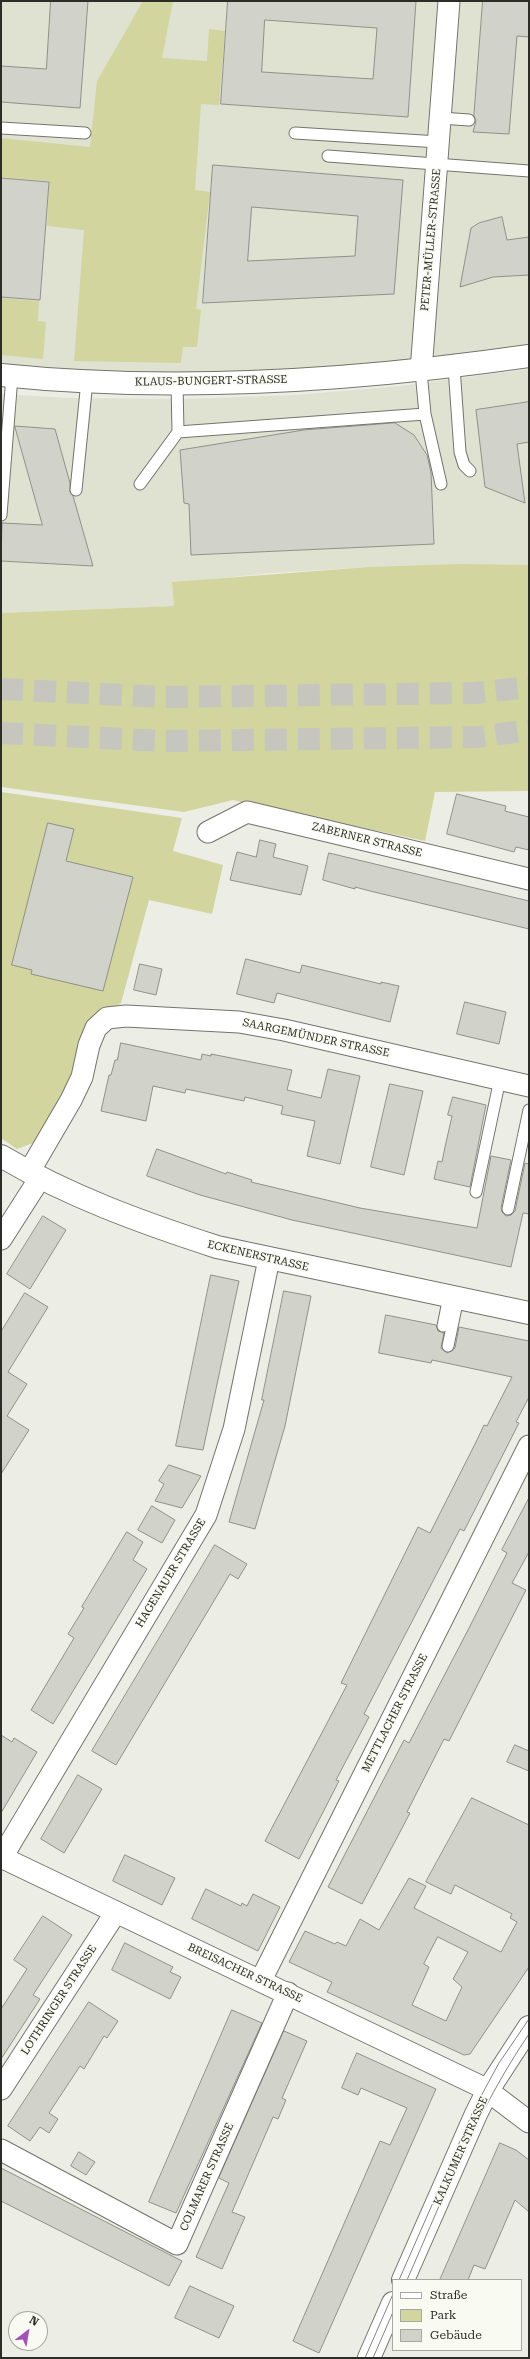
<!DOCTYPE html>
<html>
<head>
<meta charset="utf-8">
<style>
	body { margin:0 }
	#map { position:relative; width:530px; height:2359px; overflow:hidden; background:#ecede4; font-family:"Roboto Serif",serif }
	canvas { display:block }
	.frame { position:absolute; inset:0; border:2px solid #2c2c29; pointer-events:none }
	.legend { position:absolute; left:392px; top:2279px; width:130px; height:72px; box-sizing:border-box; background:#f9faf1; border:1px solid #a7a8a1; margin:0; padding:5px 7px; list-style:none; font-size:12px; color:#2c2c29 }
	.legend li { display:flex; align-items:center; gap:8px; height:20px }
	.legend b { width:20px; border:1px solid #a7a8a1 }
	.north { position:absolute; left:8px; top:2311px; width:40px; height:40px; box-sizing:border-box; background:#f9faf1; border:1px solid #a7a8a1; border-radius:50%; rotate:31deg; font-size:11px; font-weight:700; line-height:16px; text-align:center; color:#2c2c29 }
	.north::after { content:''; display:block; margin:auto; width:14px; height:18px; background:#a74eba; clip-path:polygon(50% 0,100% 100%,50% 72%,0 100%) }
</style>
</head>
<body>
<div id="map">
<canvas width="530" height="2359"></canvas>
<div class="frame"></div>
<ul class="legend">
<li><b style="height:5px;background:#fff"></b>Straße</li>
<li><b style="height:11px;background:#d2d59d"></b>Park</li>
<li><b style="height:11px;background:#d1d2c9"></b>Gebäude</li>
</ul>
<div class="north">N</div>
</div>
<script>
const context = document.querySelector('canvas').getContext('2d');
context.lineJoin = 'round';
function fillPath(path, color) {
  context.fillStyle = color;
  context.fill(path, 'evenodd');
}
function strokePath(path, color, width, dash) {
  context.strokeStyle = color;
  context.lineWidth = width;
  context.lineCap = dash ? 'butt' : 'round';
  context.setLineDash(dash || []);
  context.stroke(path);
}
function label(font, color, halo, rows, align = 'center') {
  context.font = font + ' "Roboto Serif",serif';
  context.lineWidth = 3.5;
  context.setLineDash([]);
  context.textBaseline = 'middle';
  context.strokeStyle = halo;
  context.fillStyle = color;
  for (const [text, x, y, turn = 0] of rows) {
    context.save();
    context.translate(x, y);
    context.rotate((+turn || 0) * Math.PI / 180);
    context.textAlign = isNaN(turn) ? turn : align;
    if (halo) context.strokeText(text, 0, 0);
    context.fillText(text, 0, 0);
    context.restore();
  }
}
fillPath(new Path2D(`
	M 1,1 L 529,1 L 529,349 L 433,363 L 192,378 L 1,369 Z
	M 529,369 L 529,565 L 369,567 L 271,573 L 172,583 L 175,606 L 1,613 L 1,394 L 71,398 L 185,399 L 295,395 L 400,386 Z`), '#e0e2d1');
fillPath(new Path2D(`
	M 143,1 L 173,1 L 162,58 L 207,61 L 209,29 L 225,31 L 219,105 L 201,104 L 195,190 L 210,192 L 196,309 L 201,310 L 197,347 L 183,347 L 181,363 L 74,361 L 84,230 L 47,226 L 49,181 L 1,177 L 1,138 L 90,147 L 97,81 Z
	M 1,298 L 39,301 L 38,321 L 46,322 L 43,359 L 1,355 Z
	M 460,564 L 529,565 L 529,791 L 435,792 L 425,841 L 233,800 L 184,812 L 1,787 L 1,613 L 174,606 L 172,582 L 369,567 Z
	M 1,792 L 182,818 L 173,851 L 223,865 L 212,914 L 149,900 L 121,1003 L 91,1023 L 74,1073 L 36,1142 L 17,1149 L 1,1138 Z`), '#d2d59d');
const building = new Path2D(`
	M 51,1 L 88,1 L 80,108 L 1,102 L 1,66 L 46,69 Z
	M 228,1 L 416,1 L 408,117 L 221,104 ZM 265,20 L 377,28 L 373,79 L 262,72 Z
	M 483,1 L 529,1 L 529,37 L 517,36 L 509,134 L 473,132 L 476,121 L 474,116 Z
	M 213,165 L 403,180 L 394,294 L 203,303 ZM 252,207 L 358,216 L 355,256 L 248,261 Z
	M 1,178 L 49,182 L 40,300 L 1,297 Z
	M 502,217 L 507,240 L 529,237 L 529,275 L 493,277 L 460,287 L 471,228 L 479,223 Z
	M 529,402 L 529,442 L 517,444 L 525,503 L 485,487 L 476,410 Z
	M 395,423 L 414,435 L 427,455 L 431,472 L 434,544 L 191,555 L 189,504 L 184,503 L 180,450 L 304,430 Z
	M 15,426 L 55,429 L 70,483 L 70,492 L 73,496 L 93,566 L 1,561 L 2,523 L 42,525 Z
	M 457,794 L 506,806 L 505,811 L 529,817 L 529,850 L 516,847 L 514,852 L 447,834 Z
	M 48,823 L 74,829 L 66,861 L 133,877 L 103,991 L 31,974 L 32,970 L 12,965 Z
	M 260,840 L 276,844 L 273,857 L 308,866 L 301,895 L 230,880 L 237,852 L 256,857 Z
	M 329,853 L 529,901 L 529,929 L 370,891 L 355,887 L 355,889 L 323,880 Z
	M 246,959 L 300,973 L 302,965 L 381,984 L 381,982 L 399,986 L 390,1022 L 277,993 L 274,1003 L 237,994 Z
	M 140,964 L 162,969 L 156,995 L 134,990 Z
	M 465,1002 L 506,1012 L 499,1044 L 457,1034 Z
	M 121,1043 L 201,1060 L 202,1054 L 211,1056 L 211,1054 L 292,1070 L 287,1090 L 321,1098 L 328,1069 L 360,1076 L 340,1164 L 307,1156 L 315,1121 L 281,1114 L 283,1106 L 245,1097 L 244,1101 L 186,1089 L 185,1093 L 153,1086 L 146,1121 L 101,1111 L 109,1075 L 111,1075 L 115,1060 L 117,1060 Z
	M 390,1084 L 423,1091 L 404,1175 L 371,1167 Z
	M 453,1097 L 486,1105 L 470,1187 L 434,1179 L 438,1161 L 442,1162 L 445,1147 L 452,1116 L 448,1115 Z
	M 157,1149 L 226,1174 L 227,1172 L 252,1180 L 251,1182 L 360,1208 L 477,1228 L 491,1156 L 511,1160 L 501,1208 L 502,1212 L 506,1216 L 511,1215 L 515,1211 L 525,1163 L 529,1164 L 529,1214 L 523,1213 L 511,1267 L 292,1220 L 200,1195 L 147,1176 Z
	M 43,1216 L 66,1230 L 30,1289 L 7,1274 Z
	M 211,1275 L 239,1281 L 203,1450 L 176,1446 Z
	M 284,1291 L 311,1296 L 285,1426 L 255,1529 L 229,1522 L 264,1400 L 262,1400 Z
	M 25,1293 L 48,1307 L 8,1372 L 27,1384 L 7,1416 L 29,1430 L 1,1474 L 1,1332 Z
	M 386,1315 L 436,1325 L 438,1331 L 444,1333 L 441,1348 L 447,1353 L 455,1348 L 459,1327 L 529,1341 L 529,1397 L 516,1422 L 519,1423 L 464,1531 L 460,1529 L 364,1714 L 369,1717 L 336,1780 L 339,1781 L 299,1859 L 265,1841 L 347,1685 L 341,1683 L 418,1527 L 430,1533 L 476,1442 L 484,1425 L 487,1426 L 512,1377 L 432,1360 L 431,1363 L 379,1353 Z
	M 169,1465 L 201,1476 L 182,1508 L 155,1501 L 164,1484 L 159,1481 Z
	M 529,1498 L 529,1552 L 512,1583 L 526,1590 L 449,1741 L 444,1739 L 407,1812 L 410,1813 L 362,1904 L 328,1887 L 404,1740 L 409,1743 L 468,1630 L 507,1553 L 502,1550 Z
	M 152,1506 L 175,1520 L 162,1543 L 138,1530 Z
	M 127,1532 L 143,1542 L 133,1560 L 147,1569 L 53,1724 L 31,1710 L 74,1638 L 68,1634 L 84,1608 L 82,1607 Z
	M 215,1545 L 247,1564 L 238,1579 L 230,1574 L 116,1765 L 92,1751 Z
	M 1,1735 L 12,1742 L 14,1738 L 37,1752 L 1,1813 Z
	M 515,1745 L 529,1751 L 529,1771 L 507,1762 Z
	M 78,1775 L 102,1789 L 64,1853 L 41,1839 Z
	M 472,1798 L 529,1825 L 529,1967 L 470,2054 L 464,2055 L 327,1992 L 332,1982 L 289,1962 L 305,1931 L 335,1944 L 337,1942 L 346,1946 L 360,1919 L 379,1930 L 409,1878 L 426,1886 L 414,1908 L 501,1952 L 517,1922 L 510,1918 L 512,1914 L 455,1885 L 451,1894 L 426,1882 ZM 438,1937 L 468,1952 L 453,1979 L 462,1987 L 446,2021 L 412,2005 L 429,1967 L 424,1964 Z
	M 125,1855 L 175,1878 L 162,1905 L 113,1881 Z
	M 206,1889 L 241,1906 L 242,1903 L 247,1906 L 253,1894 L 280,1907 L 258,1951 L 192,1919 Z
	M 43,1916 L 72,1935 L 33,1995 L 40,1999 L 1,2059 L 1,2009 L 27,1969 L 14,1960 Z
	M 125,1943 L 173,1967 L 170,1972 L 181,1977 L 170,1999 L 112,1970 Z
	M 89,2002 L 118,2021 L 107,2038 L 104,2036 L 84,2069 L 80,2066 L 49,2113 L 58,2119 L 49,2133 L 40,2127 L 30,2141 L 8,2126 Z
	M 232,2010 L 262,2023 L 176,2213 L 149,2202 Z
	M 284,2031 L 307,2041 L 282,2098 L 286,2100 L 278,2119 L 273,2117 L 232,2212 L 245,2217 L 222,2269 L 196,2257 L 229,2183 L 219,2178 Z
	M 357,2053 L 436,2089 L 319,2353 L 293,2341 L 380,2141 L 390,2145 L 407,2108 L 361,2088 L 358,2095 L 342,2088 Z
	M 500,2143 L 516,2150 L 529,2160 L 529,2212 L 515,2200 L 485,2269 L 474,2265 L 468,2280 L 440,2280 Z
	M 79,2152 L 95,2162 L 86,2175 L 71,2166 Z
	M 1,2168 L 182,2261 L 169,2286 L 1,2201 Z
	M 190,2286 L 234,2306 L 219,2338 L 175,2318 Z`);
fillPath(building, '#d1d2c9');
strokePath(building, '#909189', 1);
strokePath(new Path2D(`
	M 1,689 L 164,697 L 475,693 L 529,687
	M 1,733 L 165,741 L 479,737 L 529,730`), '#c6c6bf', 22, [22, 11]);
const service = new Path2D(`
	M 441,118 L 469,120
	M 1,128 L 85,133
	M 295,133 L 439,142
	M 328,156 L 529,171
	M 454,367 L 460,452 L 464,465 L 470,471
	M 421,371 L 425,414 L 441,484
	M 177,383 L 178,432 L 425,414
	M 140,484 L 178,432
	M 76,490 L 87,381
	M 1,515 L 12,376
	M 476,1192 L 500,1079
	M 508,1209 L 529,1110
	M 443,1326 L 449,1296
	M 448,1346 L 458,1298`);
const minor = new Path2D(`
	M 421,371 L 449,1
	M 208,832 L 247,812 L 529,879
	M 29,1172 L 71,1100 L 82,1077 L 89,1045 L 96,1028 L 107,1018 L 126,1016 L 239,1022 L 284,1030 L 529,1086
	M 1,1239 L 40,1178
	M 1,1857 L 484,2088 L 529,2122
	M 2,1857 L 206,1515 L 234,1429 L 269,1259
	M 261,1980 L 529,1446
	M 1,2089 L 116,1912
	M 1,2150 L 177,2244 L 288,1993`);
const tertiary = new Path2D(`
	M 1,375 C 176,393 355,381 529,356
	M 1,1156 C 68,1196 143,1223 217,1247 L 529,1313`);
const secondary = new Path2D(`
	M 403,2280 L 476,2114 L 488,2090 L 529,2027
	M 369,2358 L 393,2303`);
strokePath(service, '#73746c', 13);
strokePath(minor, '#73746c', 23);
strokePath(tertiary, '#73746c', 24);
strokePath(secondary, '#73746c', 24);
strokePath(service, '#fff', 11);
strokePath(minor, '#fff', 21);
strokePath(tertiary, '#fff', 22);
strokePath(secondary, '#fff', 22);
strokePath(new Path2D(`
	M 399,2280 L 475,2107 L 499,2063 L 529,2019
	M 407,2280 C 444,2196 477,2110 529,2034
	M 365,2358 L 393,2294
	M 373,2358 L 393,2312`), '#83847e', 1);
label('11px', '#2c2c29', '#f9faf1', [
	["PETER-MÜLLER-STRASSE",431,240,-85],
	["KLAUS-BUNGERT-STRASSE",211,381,-1],
	["ZABERNER STRASSE",367,840,14],
	["SAARGEMÜNDER STRASSE",316,1038,12],
	["ECKENERSTRASSE",258,1256,13],
	["HAGENAUER STRASSE",171,1573,-59],
	["METTLACHER STRASSE",395,1713,-63],
	["BREISACHER STRASSE",245,1973,25],
	["LOTHRINGER STRASSE",59,2000,-57],
	["KALKUMER STRASSE",461,2151,-66],
	["COLMARER STRASSE",207,2177,-66]
]);
</script>
</body>
</html>
